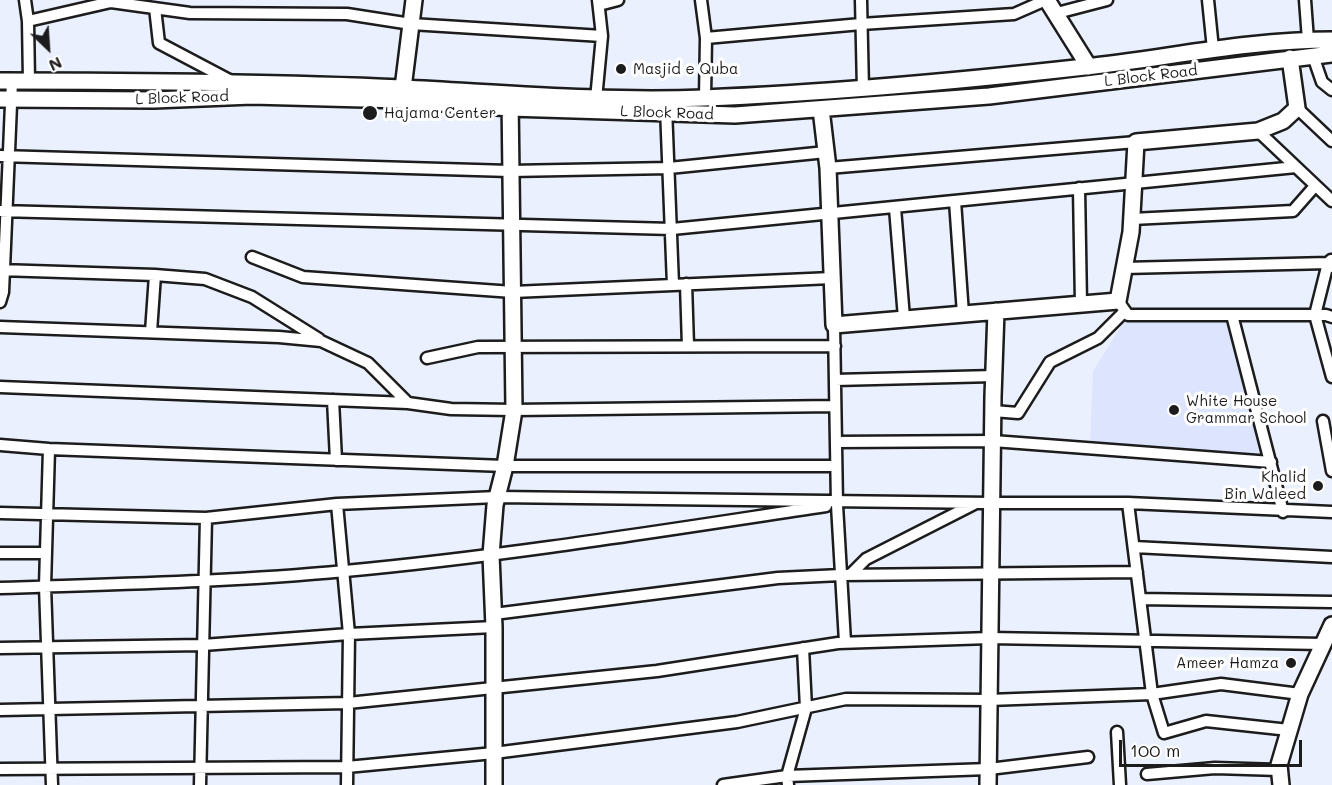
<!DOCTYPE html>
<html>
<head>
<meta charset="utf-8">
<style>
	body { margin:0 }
	#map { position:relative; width:1332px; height:785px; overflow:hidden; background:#eaf0fe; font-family:Mali,sans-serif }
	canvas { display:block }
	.north { position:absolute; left:18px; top:18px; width:60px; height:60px; -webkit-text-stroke:4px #fff; paint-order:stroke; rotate:155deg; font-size:16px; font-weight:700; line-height:24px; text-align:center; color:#1c1c1c }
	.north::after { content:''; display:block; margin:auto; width:21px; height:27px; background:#1c1c1c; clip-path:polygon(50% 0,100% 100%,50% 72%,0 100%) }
	.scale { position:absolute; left:1119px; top:740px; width:183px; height:27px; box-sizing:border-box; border:3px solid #1c1c1c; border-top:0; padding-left:8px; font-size:18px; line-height:21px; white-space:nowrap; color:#1c1c1c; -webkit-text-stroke:4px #fff; paint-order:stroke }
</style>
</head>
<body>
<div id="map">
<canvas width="1332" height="785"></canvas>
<div class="north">N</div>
<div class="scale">100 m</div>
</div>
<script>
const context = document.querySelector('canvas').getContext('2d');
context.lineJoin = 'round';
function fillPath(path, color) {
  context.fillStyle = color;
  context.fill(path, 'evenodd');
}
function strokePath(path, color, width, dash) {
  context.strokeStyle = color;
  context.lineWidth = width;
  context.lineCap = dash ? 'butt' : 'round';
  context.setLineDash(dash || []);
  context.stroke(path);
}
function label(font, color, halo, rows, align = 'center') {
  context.font = font + ' Mali,sans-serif';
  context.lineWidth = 6;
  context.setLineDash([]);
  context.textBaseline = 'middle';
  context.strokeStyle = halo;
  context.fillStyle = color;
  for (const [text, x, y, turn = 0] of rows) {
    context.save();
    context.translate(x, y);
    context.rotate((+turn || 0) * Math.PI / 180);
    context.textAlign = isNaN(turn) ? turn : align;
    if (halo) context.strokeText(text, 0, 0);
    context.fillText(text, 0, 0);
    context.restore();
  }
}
fillPath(new Path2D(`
	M 1128,315 L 1232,315 L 1271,462 L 1090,448 L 1093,371 Z`), '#dce5fd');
const street = new Path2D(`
	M 25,0 L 28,21 L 29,81
	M 701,0 L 706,38 L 705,98
	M 861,0 L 863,90
	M 1208,0 L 1213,49
	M 1305,0 L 1308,40
	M 599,5 L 618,0
	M 155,8 L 159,43 L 231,81
	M 1057,13 L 1107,0
	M 28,21 L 111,2 L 190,13 L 347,14 L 411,24 L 602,36
	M 706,38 L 861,24 L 1014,14 L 1046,0
	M 1313,56 L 1322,82 L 1332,90
	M 596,99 L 602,36 L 598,0
	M 666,108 L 673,285
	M 1297,108 L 1332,141
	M 1258,131 L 1332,201
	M 0,156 L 510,171 L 669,168 L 826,152
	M 828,168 L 1136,142
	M 1079,188 L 1081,304
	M 955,201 L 963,314
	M 895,208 L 904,318
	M 0,211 L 672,229 L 1296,167
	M 1132,219 L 1293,211 L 1315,186
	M 252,257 L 303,277 L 513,292 L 832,278
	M 1331,260 L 1328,263 L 1315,315 L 1332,377
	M 1124,268 L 1328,263 L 1332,267
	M 0,270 L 155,275
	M 686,284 L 688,346
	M 1118,301 L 1128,315 L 1326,315 L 1332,317
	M 0,302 L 3,292 L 12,81
	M 1232,315 L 1283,512
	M 834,325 L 837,505 L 845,642
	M 0,327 L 279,337 L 321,341 L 368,363 L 408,403 L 451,409 L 514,410 L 835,406
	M 151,332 L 155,275 L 205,279 L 252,297 L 319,339
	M 427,358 L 478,347 L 835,346
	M 835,380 L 994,376
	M 0,387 L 408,403
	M 333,400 L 336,460
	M 993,411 L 1018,413 L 1050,362 L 1098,338 L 1125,311
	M 1323,421 L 1332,471
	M 836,442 L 993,441 L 1271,462
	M 0,445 L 49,449 L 505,466 L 836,466
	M 49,449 L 45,586 L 52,785
	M 1128,503 L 1152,694 L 1164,733 L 1206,721 L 1289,730
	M 337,504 L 349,634 L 347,785
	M 0,513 L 206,518 L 337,504 L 497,497 L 992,503 L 1128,503 L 1332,512
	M 1134,547 L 1332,557
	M 0,553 L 46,553
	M 850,575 L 866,559 L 974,504
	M 0,588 C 115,584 230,582 345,571 C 506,556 666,530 826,506
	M 1140,599 L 1332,602
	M 494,614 L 778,578 L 841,575 L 1137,572
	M 0,648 L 203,645 L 349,634 L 494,627
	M 0,710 L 348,703 L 657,671 L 838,643 L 990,638 L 1323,644
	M 1117,732 L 1120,785
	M 0,769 L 347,767 L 494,753 L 737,722 L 846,699 L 989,700 L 1152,694 L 1221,684 L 1300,694
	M 1147,774 L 1215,768 L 1279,770
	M 200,785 L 206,518
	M 723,785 L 787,776 L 989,769 L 1088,757
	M 788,785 L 787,776 L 806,708 L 803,648`);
const secondary = new Path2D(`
	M 1047,0 L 1089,67
	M 0,81 C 134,81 268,82 403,88 C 503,93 603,102 704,98 C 832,93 959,81 1085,67 C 1167,58 1249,40 1332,40
	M 403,88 L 414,0
	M 0,99 L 154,100 L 252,96 L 401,100 L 510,108 L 735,115 L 989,96 L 1332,54
	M 821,109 L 828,168 L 834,325 L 1118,301 L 1131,232 L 1136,142 L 1258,131 L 1283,121 L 1297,108 L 1290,58
	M 494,785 L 494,627 L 491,555 L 495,505 L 505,466 L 514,410 L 510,98
	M 988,785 L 993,397 L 996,311
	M 1281,785 L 1279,765 L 1300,694 L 1332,625`);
strokePath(street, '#1c1c1c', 15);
strokePath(secondary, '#1c1c1c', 20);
strokePath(street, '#fff', 10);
strokePath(secondary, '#fff', 15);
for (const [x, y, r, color] of [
	[621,69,6,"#1c1c1c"],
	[370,113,8,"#1c1c1c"],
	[1174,410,6,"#1c1c1c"],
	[1318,486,6,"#1c1c1c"],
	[1291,663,6,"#1c1c1c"]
]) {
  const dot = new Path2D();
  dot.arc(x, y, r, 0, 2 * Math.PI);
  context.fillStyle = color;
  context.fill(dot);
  strokePath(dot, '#fff', 2);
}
label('15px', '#1c1c1c', '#fff', [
	["Masjid e Quba",633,69],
	["Hajama Center",384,113],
	["White House",1186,401],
	["Grammar School",1186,418],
	["Khalid",1306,477,"right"],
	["Bin Waleed",1306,494,"right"],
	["Ameer Hamza",1279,663,"right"]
], 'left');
label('15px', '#1c1c1c', '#fff', [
	["L Block Road",1151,76,-7],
	["L Block Road",182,98,-2],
	["L Block Road",667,113,2]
]);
</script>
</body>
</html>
